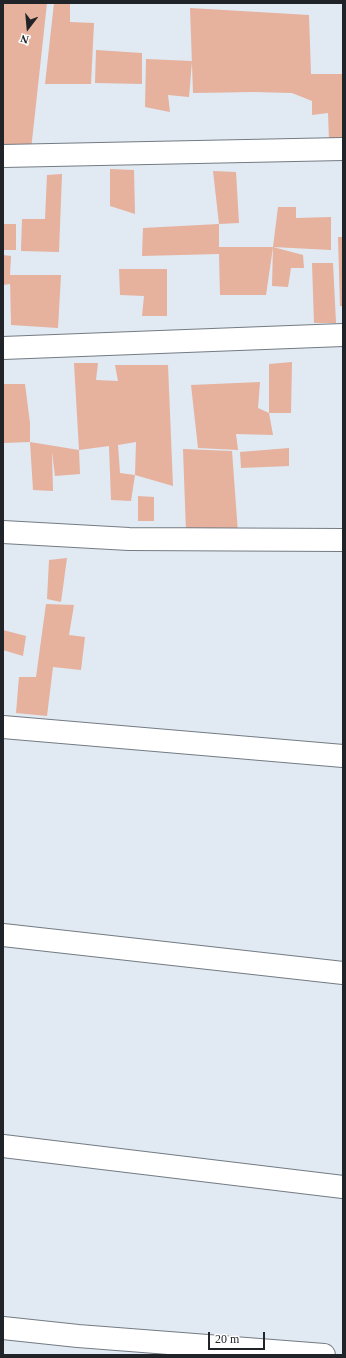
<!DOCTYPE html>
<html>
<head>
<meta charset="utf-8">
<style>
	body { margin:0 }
	#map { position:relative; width:346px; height:1358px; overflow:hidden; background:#e1e9f3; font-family:"Times New Roman",serif }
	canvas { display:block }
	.frame { position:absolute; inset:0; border:4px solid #202327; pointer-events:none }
	.north { position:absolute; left:8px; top:8px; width:40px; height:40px; -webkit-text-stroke:3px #fff; paint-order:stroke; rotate:196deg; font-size:11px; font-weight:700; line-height:16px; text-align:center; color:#202327 }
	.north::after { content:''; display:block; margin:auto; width:14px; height:18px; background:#202327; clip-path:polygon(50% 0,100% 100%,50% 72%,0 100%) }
	.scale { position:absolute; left:208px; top:1332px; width:57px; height:18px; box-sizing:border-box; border:2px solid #202327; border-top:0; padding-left:5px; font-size:12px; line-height:14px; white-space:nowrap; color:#202327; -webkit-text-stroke:3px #fff; paint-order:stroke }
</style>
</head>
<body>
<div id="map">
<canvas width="346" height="1358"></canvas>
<div class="frame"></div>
<div class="north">N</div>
<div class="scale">20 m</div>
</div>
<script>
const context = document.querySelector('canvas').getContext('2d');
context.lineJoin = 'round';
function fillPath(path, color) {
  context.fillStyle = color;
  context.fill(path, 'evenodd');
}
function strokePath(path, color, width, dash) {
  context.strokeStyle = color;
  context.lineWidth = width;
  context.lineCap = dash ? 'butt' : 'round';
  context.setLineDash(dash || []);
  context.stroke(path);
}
fillPath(new Path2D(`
	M 3,3 L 47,3 L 31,150 L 3,148 Z
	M 54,3 L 70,3 L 70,22 L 94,23 L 91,84 L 45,84 Z
	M 190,8 L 309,15 L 311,74 L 343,74 L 343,141 L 329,140 L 328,113 L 312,115 L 312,101 L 292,93 L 254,92 L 193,93 Z
	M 96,50 L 142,53 L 142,84 L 95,83 Z
	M 146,59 L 192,61 L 189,97 L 168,95 L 170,112 L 145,107 Z
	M 110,169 L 134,170 L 135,214 L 110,206 Z
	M 213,171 L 236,172 L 239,223 L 219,224 Z
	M 62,174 L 59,252 L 21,251 L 22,219 L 45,219 L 47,175 Z
	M 278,207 L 296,207 L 296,218 L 331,217 L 331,250 L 273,247 L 303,255 L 304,268 L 291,268 L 288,287 L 272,286 L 273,247 L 266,295 L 220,295 L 219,254 L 142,256 L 143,228 L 219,224 L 219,247 L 273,247 Z
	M 3,224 L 16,224 L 16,250 L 3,250 Z
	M 338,237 L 343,237 L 343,306 L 340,306 Z
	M 3,255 L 11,256 L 10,275 L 61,275 L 58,328 L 11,325 L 10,280 L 10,284 L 3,285 Z
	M 312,263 L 333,263 L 336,323 L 314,323 Z
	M 119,269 L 167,269 L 167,316 L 142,316 L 144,296 L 120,295 Z
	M 292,362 L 291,413 L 269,413 L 273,435 L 236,434 L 238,450 L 198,448 L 191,385 L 260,382 L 258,408 L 269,413 L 269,364 Z
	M 74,363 L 98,363 L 96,380 L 118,381 L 115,365 L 168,365 L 173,486 L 135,475 L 136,442 L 118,445 L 120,473 L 135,475 L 131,501 L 111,500 L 109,446 L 79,450 Z
	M 3,384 L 25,384 L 30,423 L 30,442 L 3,443 Z
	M 30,442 L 79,450 L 80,474 L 55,476 L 52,452 L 53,491 L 33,490 Z
	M 289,448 L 289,466 L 241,468 L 240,452 Z
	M 183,449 L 232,451 L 238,533 L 186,532 Z
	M 138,496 L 154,497 L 154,521 L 138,521 Z
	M 67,558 L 61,602 L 47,599 L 49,560 Z
	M 46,604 L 74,605 L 69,635 L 85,637 L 81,670 L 53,667 L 47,716 L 16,713 L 19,677 L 36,677 Z
	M 3,630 L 26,636 L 23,656 L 3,650 Z`), '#e6b19d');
const minor = new Path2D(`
	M 3,156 L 343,149
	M 3,348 L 343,335
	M 3,532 L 129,539 L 343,540
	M 3,727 L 343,756
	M 3,935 L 343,973
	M 3,1146 L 343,1187
	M 3,1328 L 78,1336 L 324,1355`);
strokePath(minor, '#737b83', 24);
strokePath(minor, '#fff', 22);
</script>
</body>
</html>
